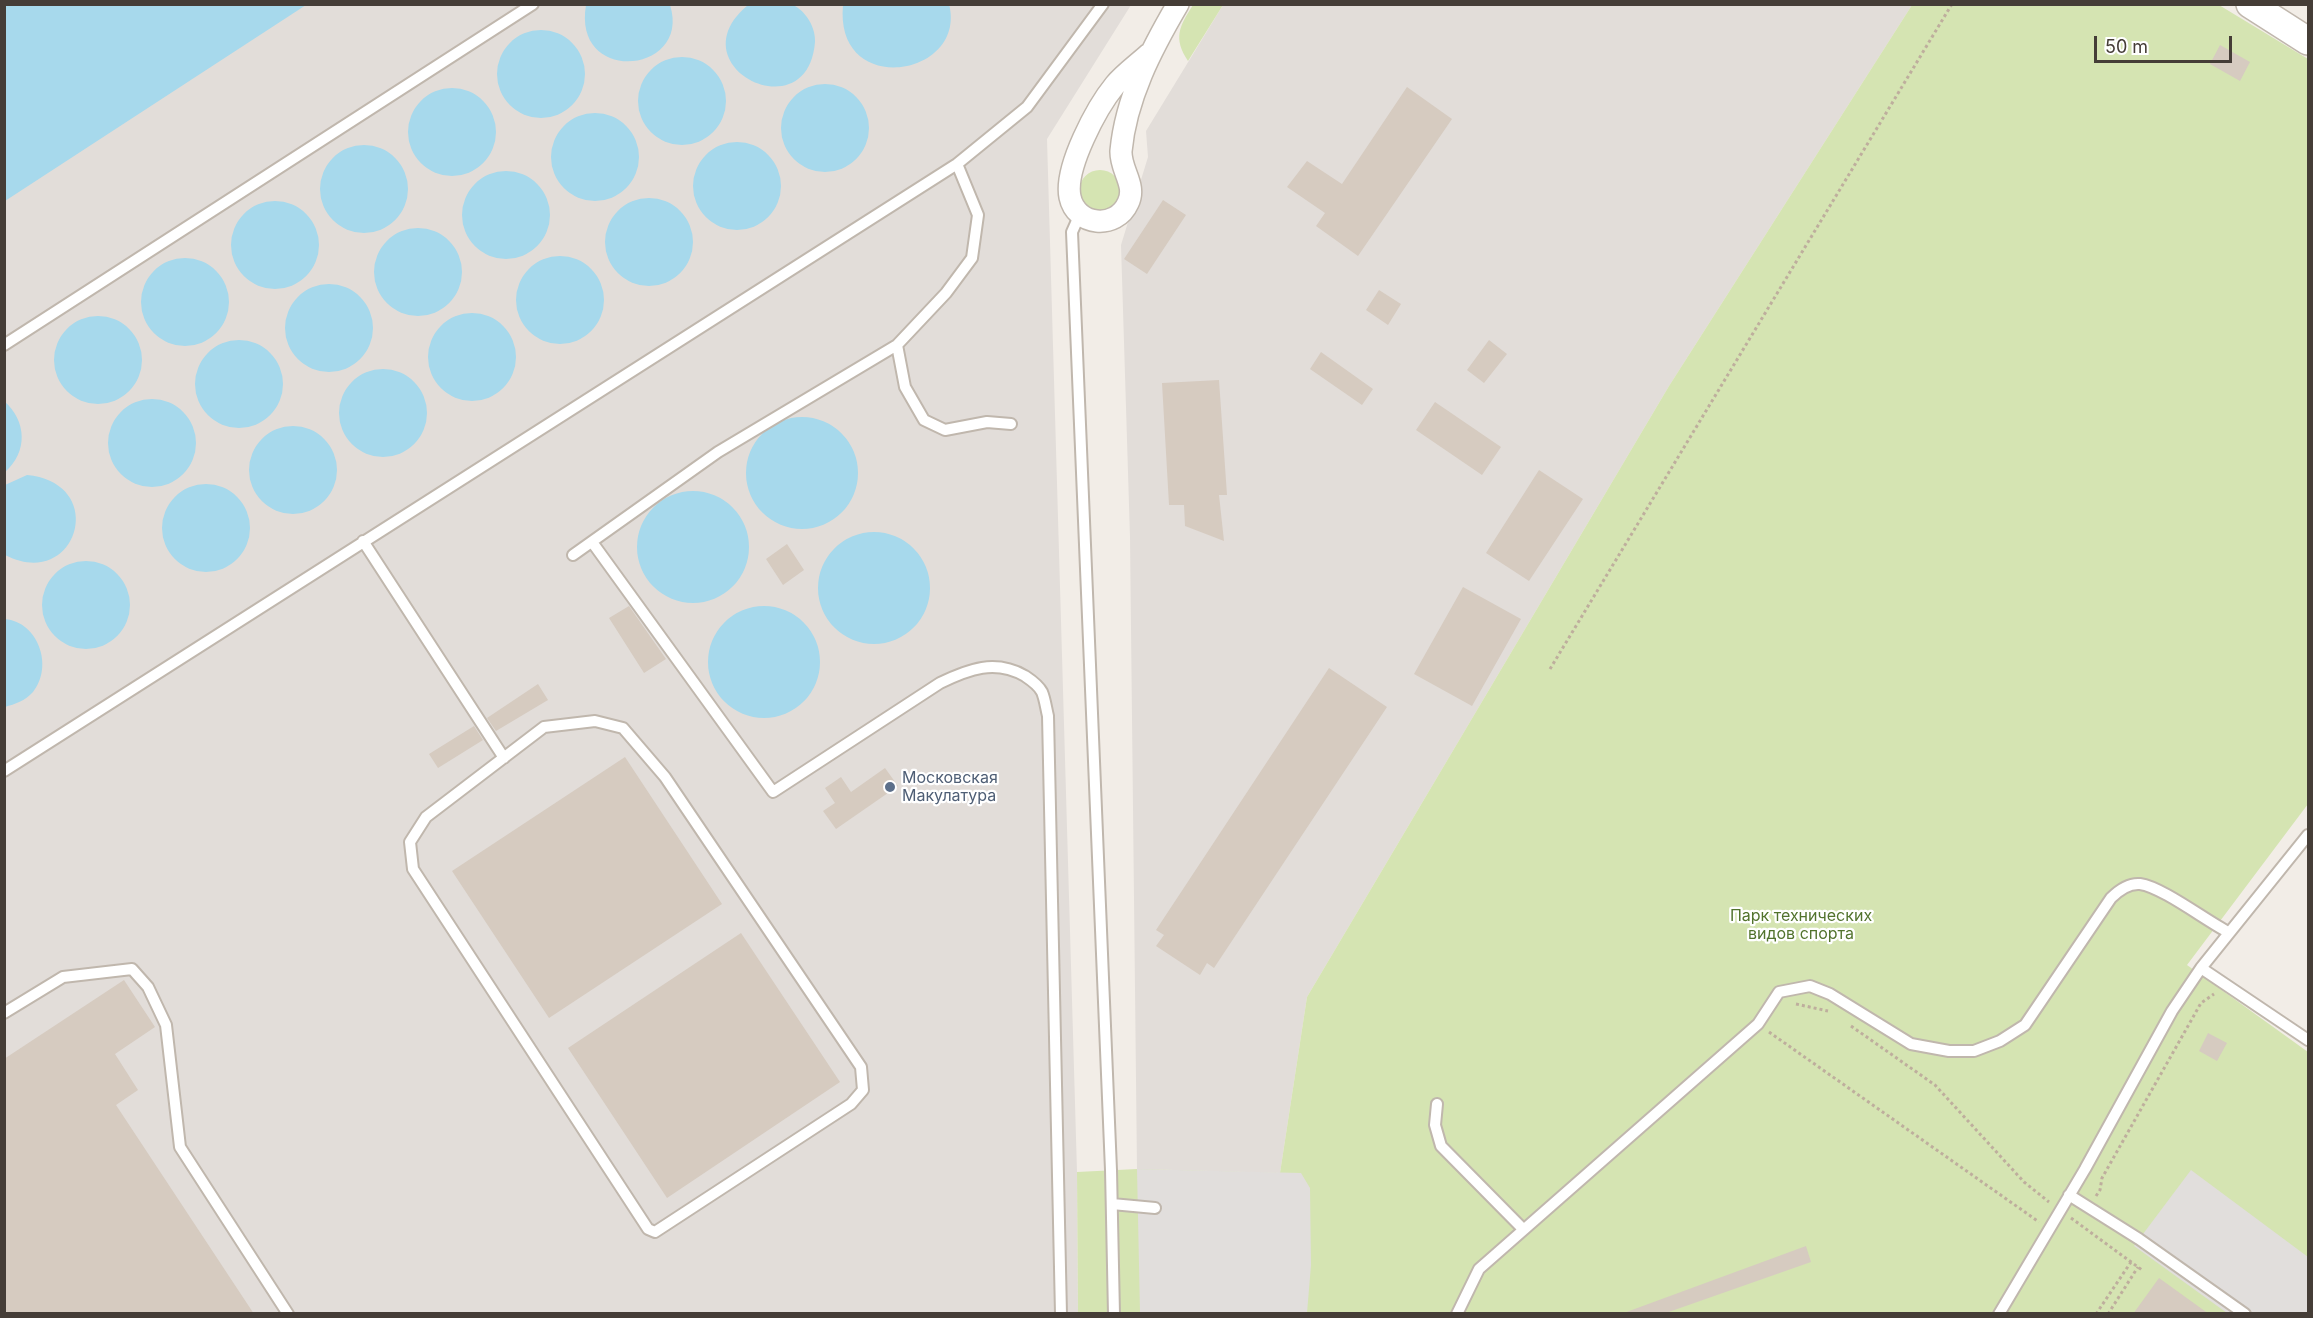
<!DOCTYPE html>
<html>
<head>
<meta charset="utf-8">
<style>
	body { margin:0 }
	#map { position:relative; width:2313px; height:1318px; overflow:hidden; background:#f2ede7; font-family:Inter,sans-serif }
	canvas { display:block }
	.frame { position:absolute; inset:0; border:6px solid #453d37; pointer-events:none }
	.scale { position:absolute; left:2094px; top:36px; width:138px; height:27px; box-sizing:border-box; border:3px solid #453d37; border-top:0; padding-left:8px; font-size:18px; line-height:21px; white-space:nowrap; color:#453d37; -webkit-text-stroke:4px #fff; paint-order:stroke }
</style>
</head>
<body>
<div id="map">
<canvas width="2313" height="1318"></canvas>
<div class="frame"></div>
<div class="scale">50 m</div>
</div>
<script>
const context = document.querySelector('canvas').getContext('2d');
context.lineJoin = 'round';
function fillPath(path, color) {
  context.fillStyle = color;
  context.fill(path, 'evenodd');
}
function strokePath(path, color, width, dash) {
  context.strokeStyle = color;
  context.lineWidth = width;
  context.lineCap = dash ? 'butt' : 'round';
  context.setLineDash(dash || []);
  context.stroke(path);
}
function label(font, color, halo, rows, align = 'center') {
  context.font = font + ' Inter,sans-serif';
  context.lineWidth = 4.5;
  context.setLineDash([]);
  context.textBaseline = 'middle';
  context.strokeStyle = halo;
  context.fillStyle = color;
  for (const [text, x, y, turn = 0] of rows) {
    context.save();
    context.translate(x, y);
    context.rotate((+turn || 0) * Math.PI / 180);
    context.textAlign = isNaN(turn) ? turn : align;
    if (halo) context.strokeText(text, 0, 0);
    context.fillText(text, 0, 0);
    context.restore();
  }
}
fillPath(new Path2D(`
	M 5,5 L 1131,5 L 1047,139 L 1077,1172 L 1078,1313 L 5,1314 Z
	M 1223,5 L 1912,5 L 1669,386 L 1307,997 L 1280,1173 L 1137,1169 L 1130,537 L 1121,245 L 1148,157 L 1146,131 Z`), '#e2ddd9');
fillPath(new Path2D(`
	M 1193,5 L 1223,5 L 1188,61 C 1173,38 1179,27 1193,5 Z
	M 1912,5 L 2219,5 L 2308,59 L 2308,804 L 2187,965 L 2308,1052 L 2308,1313 L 1078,1313 L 1077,1172 L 1137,1169 L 1280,1173 L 1307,997 L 1669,386 Z
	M1079 191a21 21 0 1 1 42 0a21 21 0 1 1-42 0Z`), '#d5e4b2');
fillPath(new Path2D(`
	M 1137,1169 L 1301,1173 L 1310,1188 L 1311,1265 L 1307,1313 L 1140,1313 Z
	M 2191,1170 L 2308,1257 L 2308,1313 L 2227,1313 L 2134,1246 Z`), '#e1dedc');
fillPath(new Path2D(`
	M 5,4 L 306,4 L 306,5 L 5,201 Z
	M 949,4 C 968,77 834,99 843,5 Z
	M 586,5 L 670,5 C 692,74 572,86 586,5 Z
	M 748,5 L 793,5 C 806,11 816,28 815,42 C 808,133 674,66 748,5 Z
	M497 74a44 44 0 1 1 88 0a44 44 0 1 1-88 0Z
	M638 101a44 44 0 1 1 88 0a44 44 0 1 1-88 0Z
	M781 128a44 44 0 1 1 88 0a44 44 0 1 1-88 0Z
	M408 132a44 44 0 1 1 88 0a44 44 0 1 1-88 0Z
	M551 157a44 44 0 1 1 88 0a44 44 0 1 1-88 0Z
	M693 186a44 44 0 1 1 88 0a44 44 0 1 1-88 0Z
	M320 189a44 44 0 1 1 88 0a44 44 0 1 1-88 0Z
	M462 215a44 44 0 1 1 88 0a44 44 0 1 1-88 0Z
	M605 242a44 44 0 1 1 88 0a44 44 0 1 1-88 0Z
	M231 245a44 44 0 1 1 88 0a44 44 0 1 1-88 0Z
	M374 272a44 44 0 1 1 88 0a44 44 0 1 1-88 0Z
	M516 300a44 44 0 1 1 88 0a44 44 0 1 1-88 0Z
	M141 302a44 44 0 1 1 88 0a44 44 0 1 1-88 0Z
	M285 328a44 44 0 1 1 88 0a44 44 0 1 1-88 0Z
	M428 357a44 44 0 1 1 88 0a44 44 0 1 1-88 0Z
	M54 360a44 44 0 1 1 88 0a44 44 0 1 1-88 0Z
	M195 384a44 44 0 1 1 88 0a44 44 0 1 1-88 0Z
	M339 413a44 44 0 1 1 88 0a44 44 0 1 1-88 0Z
	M108 443a44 44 0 1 1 88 0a44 44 0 1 1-88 0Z
	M 4,401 C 27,421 28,452 5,472 Z
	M746 473a56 56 0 1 1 112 0a56 56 0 1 1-112 0Z
	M249 470a44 44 0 1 1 88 0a44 44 0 1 1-88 0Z
	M 27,475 C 110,483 77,592 5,555 L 5,485 Z
	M162 528a44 44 0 1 1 88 0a44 44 0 1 1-88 0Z
	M637 547a56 56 0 1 1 112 0a56 56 0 1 1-112 0Z
	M818 588a56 56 0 1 1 112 0a56 56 0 1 1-112 0Z
	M42 605a44 44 0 1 1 88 0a44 44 0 1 1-88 0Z
	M708 662a56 56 0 1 1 112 0a56 56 0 1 1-112 0Z
	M 5,619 C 38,622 54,666 33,692 C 25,701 15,704 5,707 Z`), '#a7d9ec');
fillPath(new Path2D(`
	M 2220,45 L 2250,62 L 2240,81 L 2210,64 Z
	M 1407,87 L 1452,119 L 1358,256 L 1316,226 L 1325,213 L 1287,187 L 1307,161 L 1342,184 Z
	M 1163,200 L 1186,215 L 1147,274 L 1124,259 Z
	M 1379,290 L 1401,304 L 1388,325 L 1366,310 Z
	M 1489,340 L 1507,354 L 1484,383 L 1467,370 Z
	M 1321,352 L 1373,389 L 1362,405 L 1310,369 Z
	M 1219,380 L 1227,495 L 1219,495 L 1224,541 L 1185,526 L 1184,505 L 1169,505 L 1162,383 Z
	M 1435,402 L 1501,447 L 1482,475 L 1416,430 Z
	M 1539,470 L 1583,499 L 1529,581 L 1486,553 Z
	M 787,544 L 804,570 L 783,585 L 766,559 Z
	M 1463,587 L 1521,619 L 1472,706 L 1414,674 Z
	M 629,606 L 666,659 L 644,673 L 609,618 Z
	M 1329,668 L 1387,707 L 1214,968 L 1207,963 L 1200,975 L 1156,946 L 1164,935 L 1156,930 Z
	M 538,684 L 548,700 L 496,731 L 487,718 Z
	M 474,726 L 483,740 L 438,768 L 429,754 Z
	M 625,757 L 722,904 L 549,1018 L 452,871 Z
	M 885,768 L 898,786 L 836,829 L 823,811 L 835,803 L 825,788 L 841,777 L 851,792 Z
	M 741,933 L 840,1082 L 667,1198 L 568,1048 Z
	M 124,980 L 155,1027 L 115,1054 L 138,1090 L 116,1105 L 254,1314 L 8,1314 L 4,1308 L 4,1059 Z
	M 2208,1033 L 2227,1043 L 2217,1061 L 2199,1051 Z
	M 1806,1246 L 1811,1262 L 1663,1314 L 1621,1314 Z
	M 2159,1278 L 2209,1314 L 2133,1314 Z`), '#d6cbc0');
const service = new Path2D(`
	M 1080,214 L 1072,232 L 1111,1170 L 1114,1314
	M 4,345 L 533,4
	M 897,345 L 905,387 L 924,420 L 945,430 L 987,422 L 1011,424
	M 363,541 L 504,758
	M 592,542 L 773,792 L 940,683 C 969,669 995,659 1025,676 C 1031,680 1039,686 1042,692 C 1045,699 1046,708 1048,716 L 1061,1314
	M 573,555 L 718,452 L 897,345 L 946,293 L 972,258 L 978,215 L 957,164
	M 595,721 L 623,728 L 665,777 L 861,1067 L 863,1090 L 851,1104 L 655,1232 L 648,1229 L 413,869 L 410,842 L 426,817 L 544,727 Z
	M 4,771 L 957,164 L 1027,107 L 1103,4
	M 2308,835 L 2201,968 L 2308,1040
	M 4,1013 L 63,977 L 132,969 L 148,987 L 166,1025 L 180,1147 L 288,1314
	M 1437,1104 L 1435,1125 L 1441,1146 L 1523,1229
	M 2069,1195 L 2139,1239 L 2245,1314
	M 1112,1204 L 1155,1208
	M 1457,1314 L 1479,1269 L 1758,1024 L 1779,992 L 1810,986 L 1830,994 L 1911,1044 L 1949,1051 L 1974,1051 L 2000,1041 L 2025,1025 L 2111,898 C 2119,890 2128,883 2140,884 C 2162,887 2205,920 2228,932
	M 1999,1314 L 2085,1169 L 2172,1011 L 2201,968`);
const minor = new Path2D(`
	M 1149,54 C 1138,64 1124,74 1115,85 C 1097,107 1064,168 1070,197 C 1076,226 1116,230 1128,203 C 1137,185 1120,170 1121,151 C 1126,98 1151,50 1178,4`);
const tertiary = new Path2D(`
	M 2250,4 L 2308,41`);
strokePath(service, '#c0b7ad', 14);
strokePath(minor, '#c0b7ad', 24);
strokePath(tertiary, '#c0b7ad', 30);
strokePath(new Path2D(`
	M 1550,669 L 1952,4
	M 1796,1004 L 1828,1011
	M 1851,1026 L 1935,1085 L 2024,1182 L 2049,1202
	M 1769,1032 L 2039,1222
	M 2096,1196 L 2100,1190 L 2102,1178 L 2201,1003 L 2214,994
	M 2071,1218 L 2142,1270
	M 2096,1314 L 2131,1262
	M 2108,1314 L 2138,1267`), '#beae9d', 3, [3, 3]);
strokePath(service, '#fff', 10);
strokePath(minor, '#fff', 21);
strokePath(tertiary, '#fff', 27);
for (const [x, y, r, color] of [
	[890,787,6,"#5c6f8a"]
]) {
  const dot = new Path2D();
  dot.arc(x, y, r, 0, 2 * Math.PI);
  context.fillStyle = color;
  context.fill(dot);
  strokePath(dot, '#fff', 2);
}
label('16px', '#4e5e75', '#fff', [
	["Московская",902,778],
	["Макулатура",902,796]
], 'left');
label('16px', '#52732d', '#fff', [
	["Парк технических",1801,916],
	["видов спорта",1801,934]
]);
</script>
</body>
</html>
